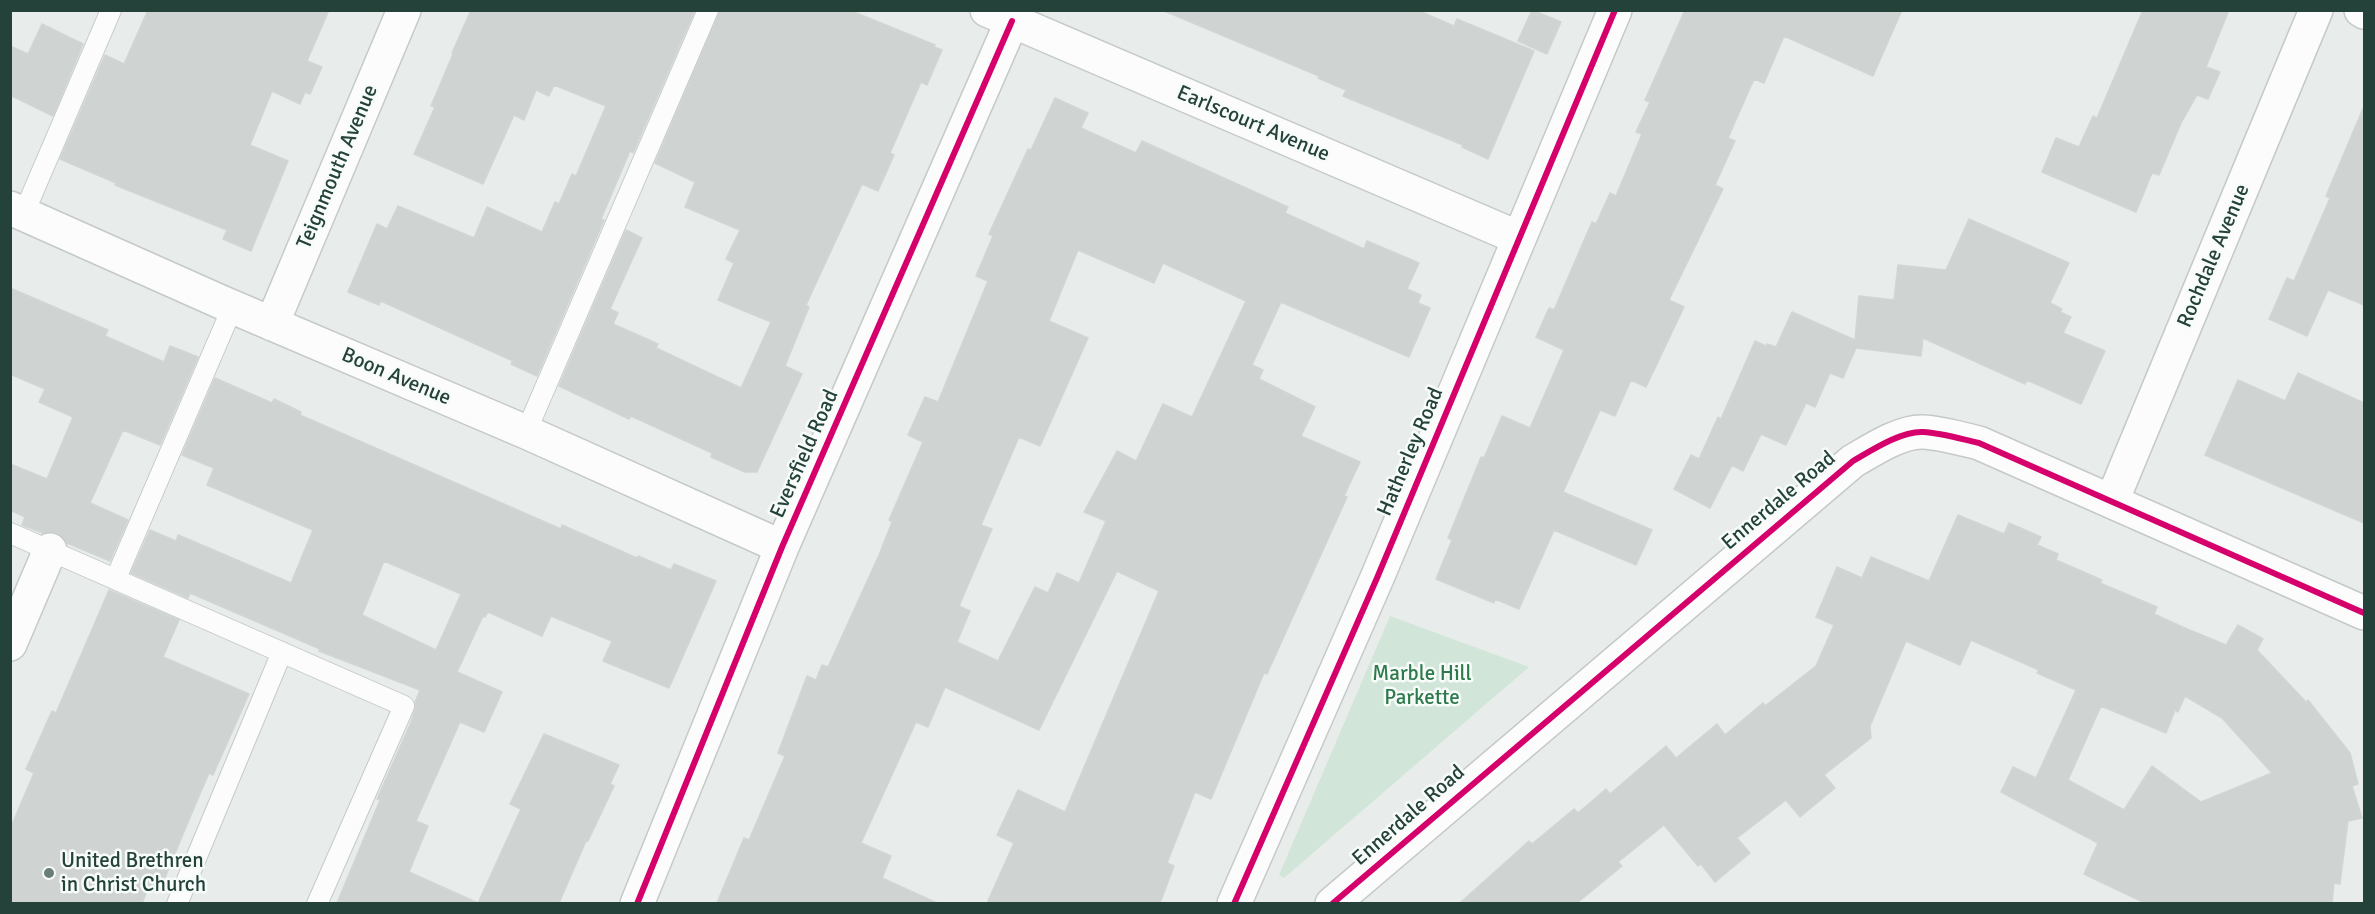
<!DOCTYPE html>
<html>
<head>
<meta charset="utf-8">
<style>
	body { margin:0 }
	#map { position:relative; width:2375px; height:914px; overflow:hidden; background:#e8edeb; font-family:Signika,sans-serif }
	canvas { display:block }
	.frame { position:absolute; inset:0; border:12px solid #24423a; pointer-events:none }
</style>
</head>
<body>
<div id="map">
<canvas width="2375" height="914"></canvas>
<div class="frame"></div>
</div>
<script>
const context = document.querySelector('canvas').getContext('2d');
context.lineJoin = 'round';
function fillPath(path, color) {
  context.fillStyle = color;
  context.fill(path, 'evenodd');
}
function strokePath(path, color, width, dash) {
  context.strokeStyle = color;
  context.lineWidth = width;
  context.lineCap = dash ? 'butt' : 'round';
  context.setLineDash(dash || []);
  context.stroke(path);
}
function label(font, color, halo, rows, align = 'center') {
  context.font = font + ' Signika,sans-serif';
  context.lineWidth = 5;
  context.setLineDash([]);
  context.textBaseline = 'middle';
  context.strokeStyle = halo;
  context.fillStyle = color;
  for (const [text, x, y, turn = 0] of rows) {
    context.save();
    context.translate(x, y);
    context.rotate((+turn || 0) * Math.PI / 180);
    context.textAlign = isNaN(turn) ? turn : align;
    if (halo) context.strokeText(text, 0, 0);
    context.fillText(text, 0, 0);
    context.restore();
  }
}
fillPath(new Path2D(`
	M 1390,616 L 1529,667 L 1284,878 L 1279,875 Z`), '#d1e6d8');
const building = new Path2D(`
	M 148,10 L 329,10 L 307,61 L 322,67 L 310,94 L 305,92 L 300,104 L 272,91 L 250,145 L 288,161 L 251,251 L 223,239 L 227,230 L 115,185 L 116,183 L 60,159 L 105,55 L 124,64 Z
	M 471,10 L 695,10 L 633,153 L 630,151 L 601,219 L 604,220 L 537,376 L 511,364 L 513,361 L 381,301 L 379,305 L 348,292 L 377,224 L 387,229 L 398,206 L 474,238 L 487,207 L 542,232 L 555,202 L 559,204 L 572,174 L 576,176 L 606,106 L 554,85 L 549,96 L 536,90 L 524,120 L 514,115 L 483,184 L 414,154 L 435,107 L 431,106 L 453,54 L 452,53 Z
	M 720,10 L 849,10 L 935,45 L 934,47 L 942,50 L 927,85 L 921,82 L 890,153 L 894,155 L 878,191 L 862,184 L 823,268 L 806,305 L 809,307 L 785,366 L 802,374 L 757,472 L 745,472 L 711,457 L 712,453 L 631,416 L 629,419 L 559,386 L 626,230 L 642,238 L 610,309 L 618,313 L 613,324 L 658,344 L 656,348 L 741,388 L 771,322 L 718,300 L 734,263 L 726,259 L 740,230 L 685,207 L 695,182 L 655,163 Z
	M 1162,10 L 1417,10 L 1454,26 L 1457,19 L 1534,51 L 1488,159 L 1462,147 L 1463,145 L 1343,96 L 1346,90 L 1318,78 L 1319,76 Z
	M 1532,10 L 1561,22 L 1547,54 L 1518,41 Z
	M 1685,10 L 1902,10 L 1873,76 L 1784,36 L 1764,83 L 1754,79 L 1728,138 L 1735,141 L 1715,185 L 1723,189 L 1669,300 L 1684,307 L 1646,387 L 1631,380 L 1615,416 L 1600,410 L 1563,492 L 1652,530 L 1636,565 L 1554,530 L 1519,609 L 1495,599 L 1494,603 L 1436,579 L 1452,540 L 1448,538 L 1481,457 L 1484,458 L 1502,416 L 1530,428 L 1564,350 L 1536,337 L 1549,308 L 1554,310 L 1592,222 L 1596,224 L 1610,193 L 1616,196 L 1642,134 L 1636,132 L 1650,102 L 1645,100 Z
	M 2143,10 L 2229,10 L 2206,67 L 2220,72 L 2208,99 L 2197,95 L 2181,123 L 2159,175 L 2152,173 L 2136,212 L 2042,172 L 2056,138 L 2079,147 L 2093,116 L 2097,118 Z
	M 42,24 L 83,44 L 53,116 L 10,95 L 10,46 L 28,54 Z
	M 1055,98 L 1088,113 L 1081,128 L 1136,153 L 1142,141 L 1288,207 L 1285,213 L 1364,249 L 1367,241 L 1419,263 L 1407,289 L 1421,295 L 1418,303 L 1430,308 L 1409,357 L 1281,302 L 1252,365 L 1263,370 L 1259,379 L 1315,407 L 1301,436 L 1360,462 L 1344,496 L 1347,497 L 1267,674 L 1264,673 L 1211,799 L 1195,792 L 1167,863 L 1174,866 L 1160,903 L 987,903 L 1014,843 L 997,835 L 1018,790 L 1065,812 L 1159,591 L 1117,571 L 1039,730 L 945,687 L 928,727 L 916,722 L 861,843 L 891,856 L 882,878 L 937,903 L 717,903 L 744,838 L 749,840 L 785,756 L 778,753 L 807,676 L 816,680 L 822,665 L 828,667 L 879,555 L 892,522 L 889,520 L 923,442 L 908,435 L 925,397 L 938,402 L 988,281 L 976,276 L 993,236 L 989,234 L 1028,149 L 1031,150 ZM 1078,250 L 1154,283 L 1163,263 L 1246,301 L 1192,417 L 1163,404 L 1136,461 L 1117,451 L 1084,512 L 1106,521 L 1079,583 L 1057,573 L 1048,593 L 1035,587 L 998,661 L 957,642 L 970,611 L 959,606 L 992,529 L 981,525 L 1019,437 L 1040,446 L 1088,338 L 1049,321 Z
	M 2364,106 L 2364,305 L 2328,290 L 2307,336 L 2269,319 L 2287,278 L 2294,281 L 2330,198 L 2326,196 Z
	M 1969,219 L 2069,263 L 2050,303 L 2062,309 L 2060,312 L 2071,317 L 2063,333 L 2105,351 L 2081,404 L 2027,380 L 2025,384 L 1923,338 L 1921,356 L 1856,348 L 1843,378 L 1830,373 L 1815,407 L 1806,403 L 1786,445 L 1761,434 L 1743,471 L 1732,465 L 1710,508 L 1674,489 L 1691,455 L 1699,459 L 1718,417 L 1721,419 L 1755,341 L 1766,346 L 1767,344 L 1776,347 L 1792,312 L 1855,340 L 1859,296 L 1894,300 L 1898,265 L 1946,270 Z
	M 10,288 L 108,330 L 105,336 L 164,362 L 170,346 L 198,357 L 160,445 L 123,430 L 90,503 L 128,520 L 110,561 L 67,543 L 57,533 L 43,533 L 22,525 L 25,517 L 10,510 L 10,464 L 47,479 L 73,417 L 39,402 L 45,389 L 10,374 Z
	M 2298,373 L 2364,403 L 2364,523 L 2205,455 L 2238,380 L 2285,401 Z
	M 215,378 L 272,403 L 274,399 L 301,412 L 300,415 L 561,529 L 562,525 L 637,558 L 638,556 L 671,570 L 674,564 L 716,581 L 669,688 L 603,661 L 612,641 L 551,616 L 542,636 L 488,612 L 485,617 L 483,616 L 457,672 L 502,692 L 484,732 L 460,722 L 416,821 L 428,826 L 409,872 L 478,903 L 337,903 L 380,800 L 377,799 L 411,722 L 415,710 L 415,702 L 420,690 L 319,651 L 320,649 L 190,593 L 188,598 L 131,573 L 150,530 L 176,541 L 178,535 L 183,537 L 291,583 L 313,530 L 207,485 L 214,468 L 182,455 ZM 384,561 L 461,594 L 436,650 L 362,615 Z
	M 1958,515 L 2004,534 L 2009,523 L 2041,537 L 2037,545 L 2058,554 L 2056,560 L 2102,580 L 2100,583 L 2157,607 L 2154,614 L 2187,629 L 2226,645 L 2238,625 L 2263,639 L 2257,650 L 2306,702 L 2308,700 L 2350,753 L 2358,784 L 2352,786 L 2362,818 L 2348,821 L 2340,884 L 2334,883 L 2332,903 L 2145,903 L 2084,874 L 2098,843 L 2001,792 L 2013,767 L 2036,778 L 2076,690 L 2037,673 L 2039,670 L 1971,640 L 1960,665 L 1906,641 L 1870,726 L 1871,738 L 1824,775 L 1835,788 L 1800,817 L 1786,800 L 1737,838 L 1750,853 L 1715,882 L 1701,864 L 1698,866 L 1664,825 L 1618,862 L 1622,866 L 1577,903 L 1460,903 L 1529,841 L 1532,844 L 1574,809 L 1578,813 L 1606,789 L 1610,794 L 1666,746 L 1676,758 L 1717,724 L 1725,735 L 1763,703 L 1765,706 L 1816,666 L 1834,625 L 1816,617 L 1837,567 L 1862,578 L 1871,557 L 1929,581 ZM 2185,696 L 2222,718 L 2272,773 L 2201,802 L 2152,766 L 2124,810 L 2068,780 L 2101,706 L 2166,733 L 2175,710 L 2178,712 Z
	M 109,590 L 179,620 L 163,657 L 249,694 L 213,775 L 209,773 L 191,815 L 159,892 L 149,887 L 142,903 L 10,903 L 10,829 L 34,773 L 26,769 L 52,711 L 56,713 Z
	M 544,734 L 619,765 L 610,784 L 614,786 L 588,841 L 586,841 L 559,903 L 478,903 L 521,809 L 510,804 Z`);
fillPath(building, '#cfd4d2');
strokePath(building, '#d1d6d4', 1.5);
const service = new Path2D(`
	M 24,213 L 111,10
	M 526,432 L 708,10
	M 10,533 L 404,706 L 317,904
	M 116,578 L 233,306
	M 177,904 L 282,652`);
const minor = new Path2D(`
	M 987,10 L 1519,238
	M 2361,10 L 2364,12
	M 10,208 L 221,302 L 526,432 L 782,547
	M 272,324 L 404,10
	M 2112,501 L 2316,10
	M 10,644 L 50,550
	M 637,904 L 782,547 L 1012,21
	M 1234,904 L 1377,578 L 1615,10
	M 1332,904 L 1853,461 C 1872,450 1901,431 1923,432 C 1942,433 1961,439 1979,443 L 2364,613`);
strokePath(service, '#c5cac8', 22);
strokePath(minor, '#c5cac8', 36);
strokePath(service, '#fcfcfc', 20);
strokePath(minor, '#fcfcfc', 33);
strokePath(new Path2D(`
	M 637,904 L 782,547 L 1012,21
	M 1234,904 L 1377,578 L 1615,10
	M 1332,904 L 1853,461 C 1872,450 1901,431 1923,432 C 1942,433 1961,439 1979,443 L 2364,613`), '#d6006c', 6);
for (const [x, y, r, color] of [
	[49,873,6,"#697e78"]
]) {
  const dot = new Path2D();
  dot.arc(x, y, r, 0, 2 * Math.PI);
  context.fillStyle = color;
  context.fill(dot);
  strokePath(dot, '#f7fbf9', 2);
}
label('21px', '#24423a', '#f7fbf9', [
	["Earlscourt Avenue",1253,124,23],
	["Teignmouth Avenue",338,167,-67],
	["Rochdale Avenue",2214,256,-67],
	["Boon Avenue",396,377,23],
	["Hatherley Road",1411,452,-67],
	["Eversfield Road",805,454,-66],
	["Ennerdale Road",1779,501,-40],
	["Ennerdale Road",1409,816,-41]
]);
label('21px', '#2d7a4b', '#f7fbf9', [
	["Marble Hill",1422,674],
	["Parkette",1422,698]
]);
label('21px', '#24423a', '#f7fbf9', [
	["United Brethren",61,861],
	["in Christ Church",61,885]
], 'left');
</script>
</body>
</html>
